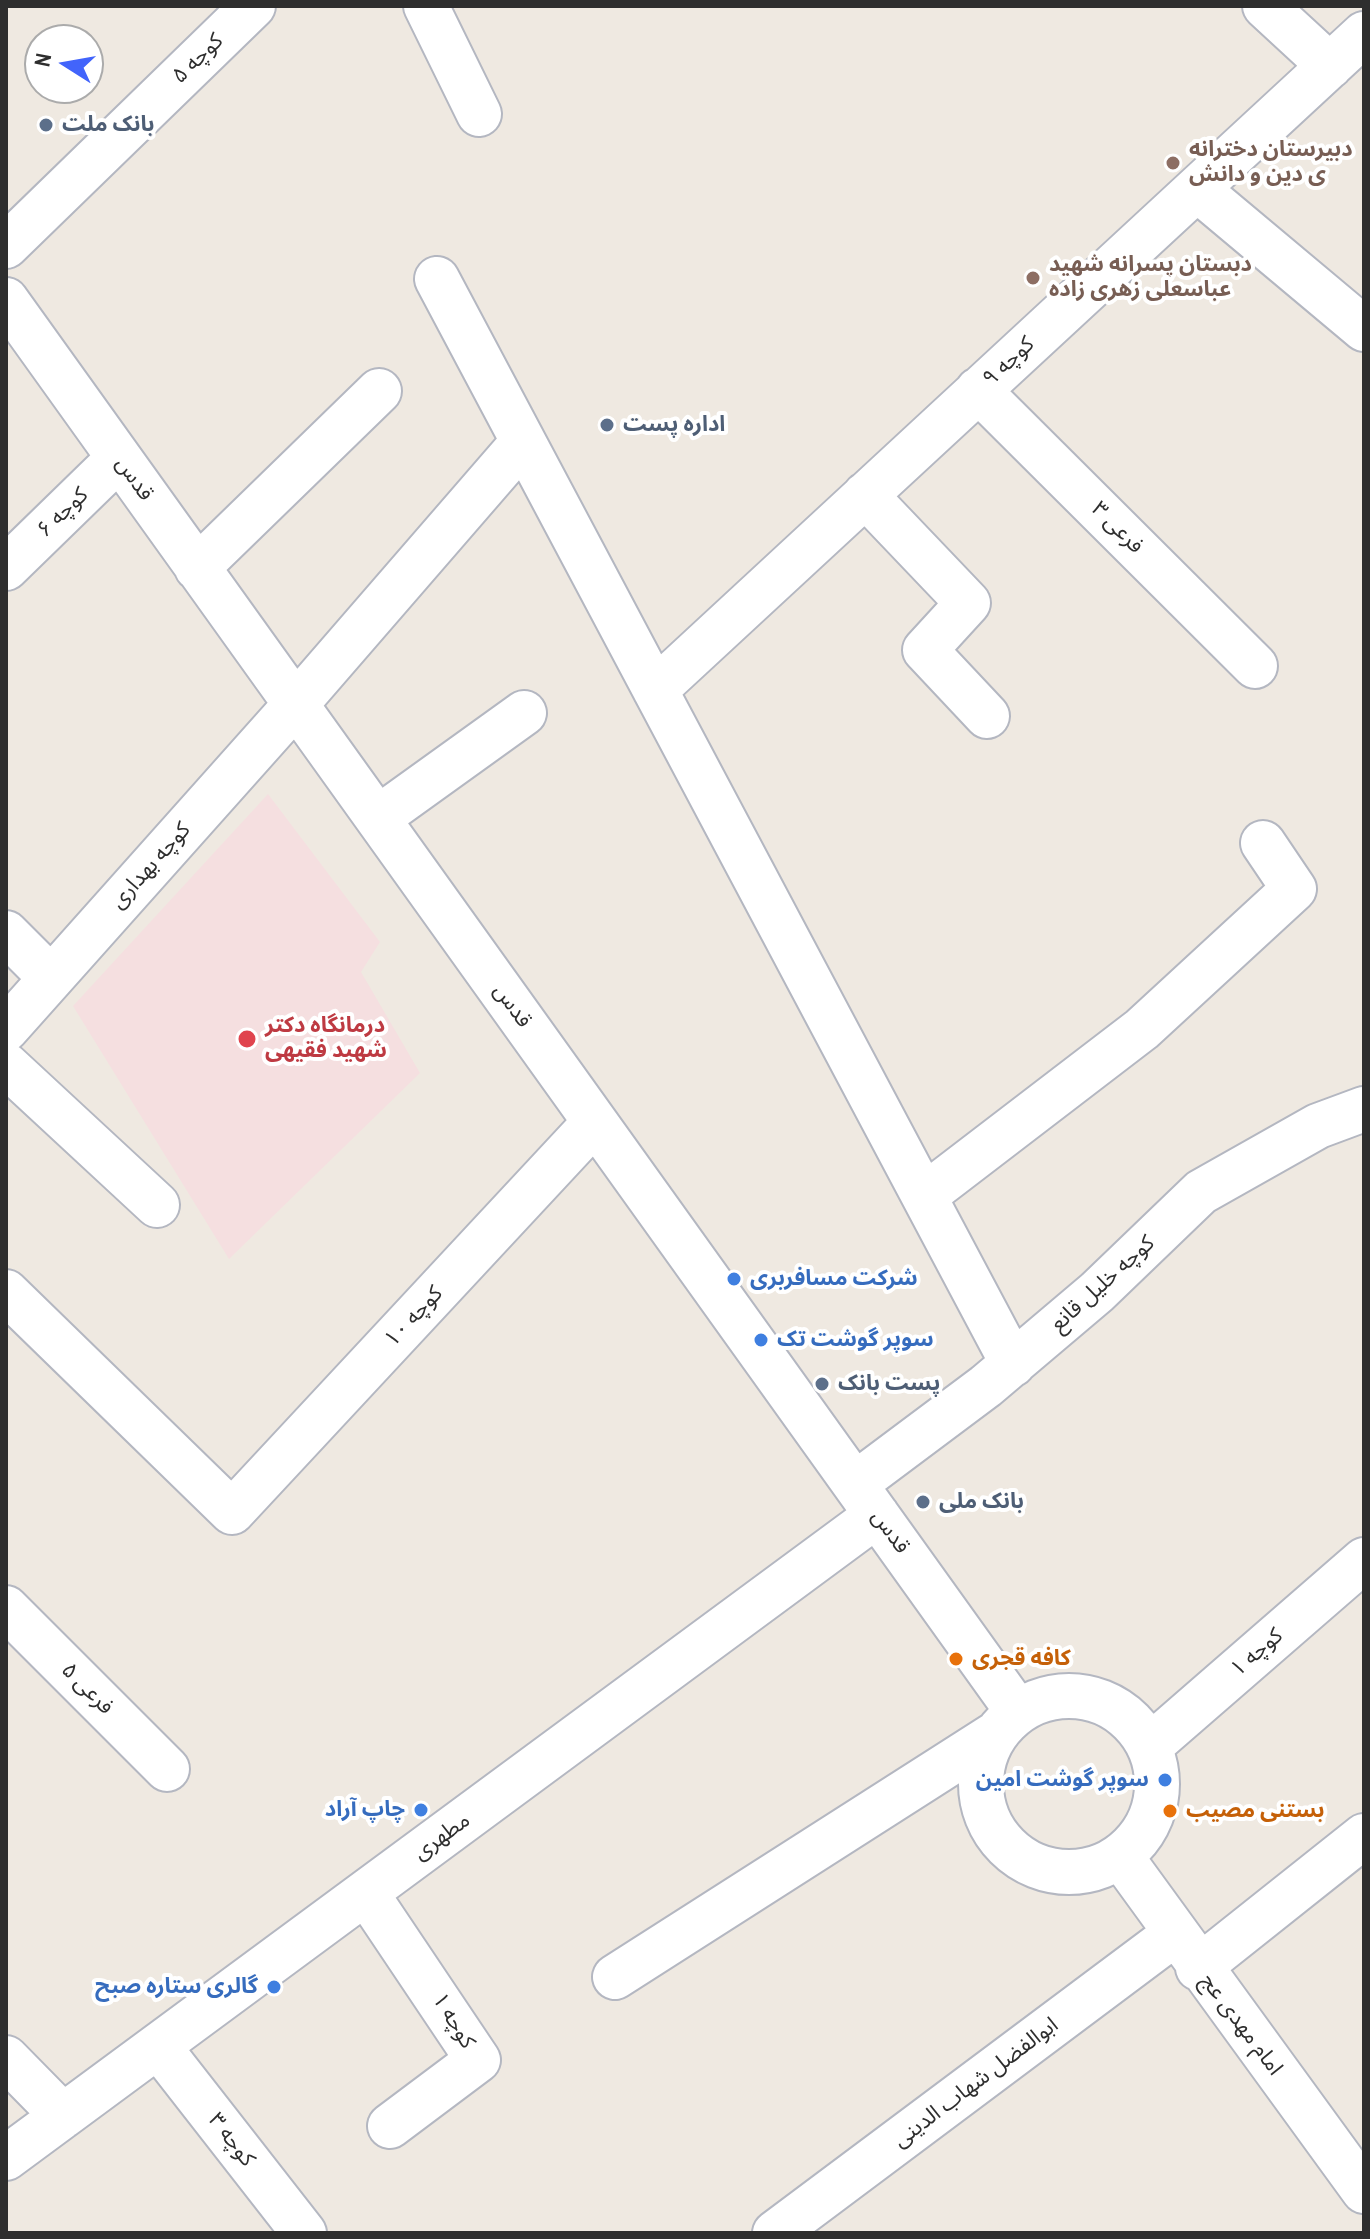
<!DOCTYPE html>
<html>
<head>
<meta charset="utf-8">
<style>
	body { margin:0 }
	#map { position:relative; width:1370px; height:2239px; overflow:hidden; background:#efe9e1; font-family:"Archivo Narrow",sans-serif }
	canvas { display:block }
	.frame { position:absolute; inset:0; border:8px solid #2e2e2e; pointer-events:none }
	.north { position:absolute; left:24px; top:24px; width:80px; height:80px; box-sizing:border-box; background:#fff; border:2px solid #ababab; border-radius:50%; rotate:281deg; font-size:22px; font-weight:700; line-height:32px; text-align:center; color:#2e2e2e }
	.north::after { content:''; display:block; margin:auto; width:28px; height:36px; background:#4264fb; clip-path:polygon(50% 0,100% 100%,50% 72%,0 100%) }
</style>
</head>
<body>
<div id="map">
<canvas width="1370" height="2239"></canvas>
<div class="frame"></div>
<div class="north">N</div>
</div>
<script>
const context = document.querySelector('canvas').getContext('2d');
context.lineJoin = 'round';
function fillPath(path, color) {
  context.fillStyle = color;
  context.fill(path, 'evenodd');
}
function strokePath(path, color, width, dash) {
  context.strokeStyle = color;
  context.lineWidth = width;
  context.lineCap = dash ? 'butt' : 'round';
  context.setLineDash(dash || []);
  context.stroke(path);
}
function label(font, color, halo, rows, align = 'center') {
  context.font = font + ' "Archivo Narrow","Noto Sans Arabic",sans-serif';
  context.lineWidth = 8;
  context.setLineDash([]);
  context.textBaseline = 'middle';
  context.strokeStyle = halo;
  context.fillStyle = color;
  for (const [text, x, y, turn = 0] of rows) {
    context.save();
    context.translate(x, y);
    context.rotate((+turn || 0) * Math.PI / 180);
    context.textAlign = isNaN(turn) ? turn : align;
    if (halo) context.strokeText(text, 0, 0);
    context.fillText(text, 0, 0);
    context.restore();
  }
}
fillPath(new Path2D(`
	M 268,794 L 380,942 L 361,972 L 420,1073 L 229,1259 L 73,1006 Z`), '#f5dfe0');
const minor = new Path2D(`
	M 426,6 L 479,114
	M 1265,6 L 1330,66
	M 1197,189 L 1364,329
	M 6,246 L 253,6
	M 437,279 L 1013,1364
	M 6,300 L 1018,1712
	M 978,390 L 1255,666
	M 865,495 L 968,603 L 925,650 L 987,716
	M 6,568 L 119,458
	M 197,568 L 379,391
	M 655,690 L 1364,34
	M 378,818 L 524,713
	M 6,933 L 51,978
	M 6,1029 L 296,704 L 523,442
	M 6,1065 L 157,1205
	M 924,1196 L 1142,1029 L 1294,889 L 1263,843
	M 6,1292 L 232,1512 L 595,1122
	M 855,1484 L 986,1386 L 1097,1292 L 1201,1192 L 1318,1126 L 1364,1109
	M 6,1608 L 167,1769
	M981 1784a88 88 0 1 1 176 0a88 88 0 1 1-176 0Z
	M 1150,1746 L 1364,1560
	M 1121,1857 L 1364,2191
	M 366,1893 L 478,2060 L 390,2126
	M 1198,1968 L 1364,1836
	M 615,1977 L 997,1733
	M 158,2046 L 304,2233
	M 6,2058 L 63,2116
	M 6,2158 L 877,1515
	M 775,2233 L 1176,1933`);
strokePath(minor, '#b4b7c1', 48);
strokePath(minor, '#fff', 44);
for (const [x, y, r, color] of [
	[46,125,8,"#5c6f8a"],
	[1173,163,8,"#8d6e63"],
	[1033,278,8,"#8d6e63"],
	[607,425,8,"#5c6f8a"],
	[247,1039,10,"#e0444e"],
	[734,1279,8,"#3f7fe0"],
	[761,1340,8,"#3f7fe0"],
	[822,1384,8,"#5c6f8a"],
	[923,1502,8,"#5c6f8a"],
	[956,1659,8,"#e8710a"],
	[1165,1780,8,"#3f7fe0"],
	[421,1810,8,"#3f7fe0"],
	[1170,1811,8,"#e8710a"],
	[274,1987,8,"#3f7fe0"]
]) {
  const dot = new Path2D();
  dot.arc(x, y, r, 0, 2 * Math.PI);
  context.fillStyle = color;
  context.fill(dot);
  strokePath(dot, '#fff', 3);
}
label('22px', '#2e2e2e', '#fff', [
	["کوچه ۵",198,59,-44],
	["کوچه ۹",1009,362,-43],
	["قدس",134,479,55],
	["کوچه ۶",63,513,-44],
	["فرعی ۳",1117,528,45],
	["کوچه بهداری",151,866,-48],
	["قدس",512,1006,54],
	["کوچه خلیل قانع",1103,1284,-42],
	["کوچه ۱۰",414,1317,-47],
	["قدس",890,1532,54],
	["کوچه ۱",1257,1653,-41],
	["فرعی ۵",87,1689,45],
	["مطهری",442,1837,-36],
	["کوچه ۱",453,2021,58],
	["امام مهدی عج",1241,2025,53],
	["ابوالفضل شهاب الدینی",976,2083,-37],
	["کوچه ۳",231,2140,52]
]);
label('bold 22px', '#4e5e75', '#fff', [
	["بانک ملت",62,125],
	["اداره پست",623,425],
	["پست بانک",838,1384],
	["بانک ملی",939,1502]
], 'left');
label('bold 22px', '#785e54', '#fff', [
	["دبیرستان دخترانه",1189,150],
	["ی دین و دانش",1189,175],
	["دبستان پسرانه شهید",1049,265],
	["عباسعلی زهری زاده",1049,290]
], 'left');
label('bold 22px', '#be3a42', '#fff', [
	["درمانگاه دکتر",265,1026],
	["شهید فقیهی",265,1051]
], 'left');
label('bold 22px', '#366cbe', '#fff', [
	["شرکت مسافربری",750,1279,"left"],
	["سوپر گوشت تک",777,1340,"left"],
	["سوپر گوشت امین",1149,1780],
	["چاپ آراد",405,1810],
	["گالری ستاره صبح",258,1987]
], 'right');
label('bold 22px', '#c56008', '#fff', [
	["کافه قجری",972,1659],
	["بستنی مصیب",1186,1811]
], 'left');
</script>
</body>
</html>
